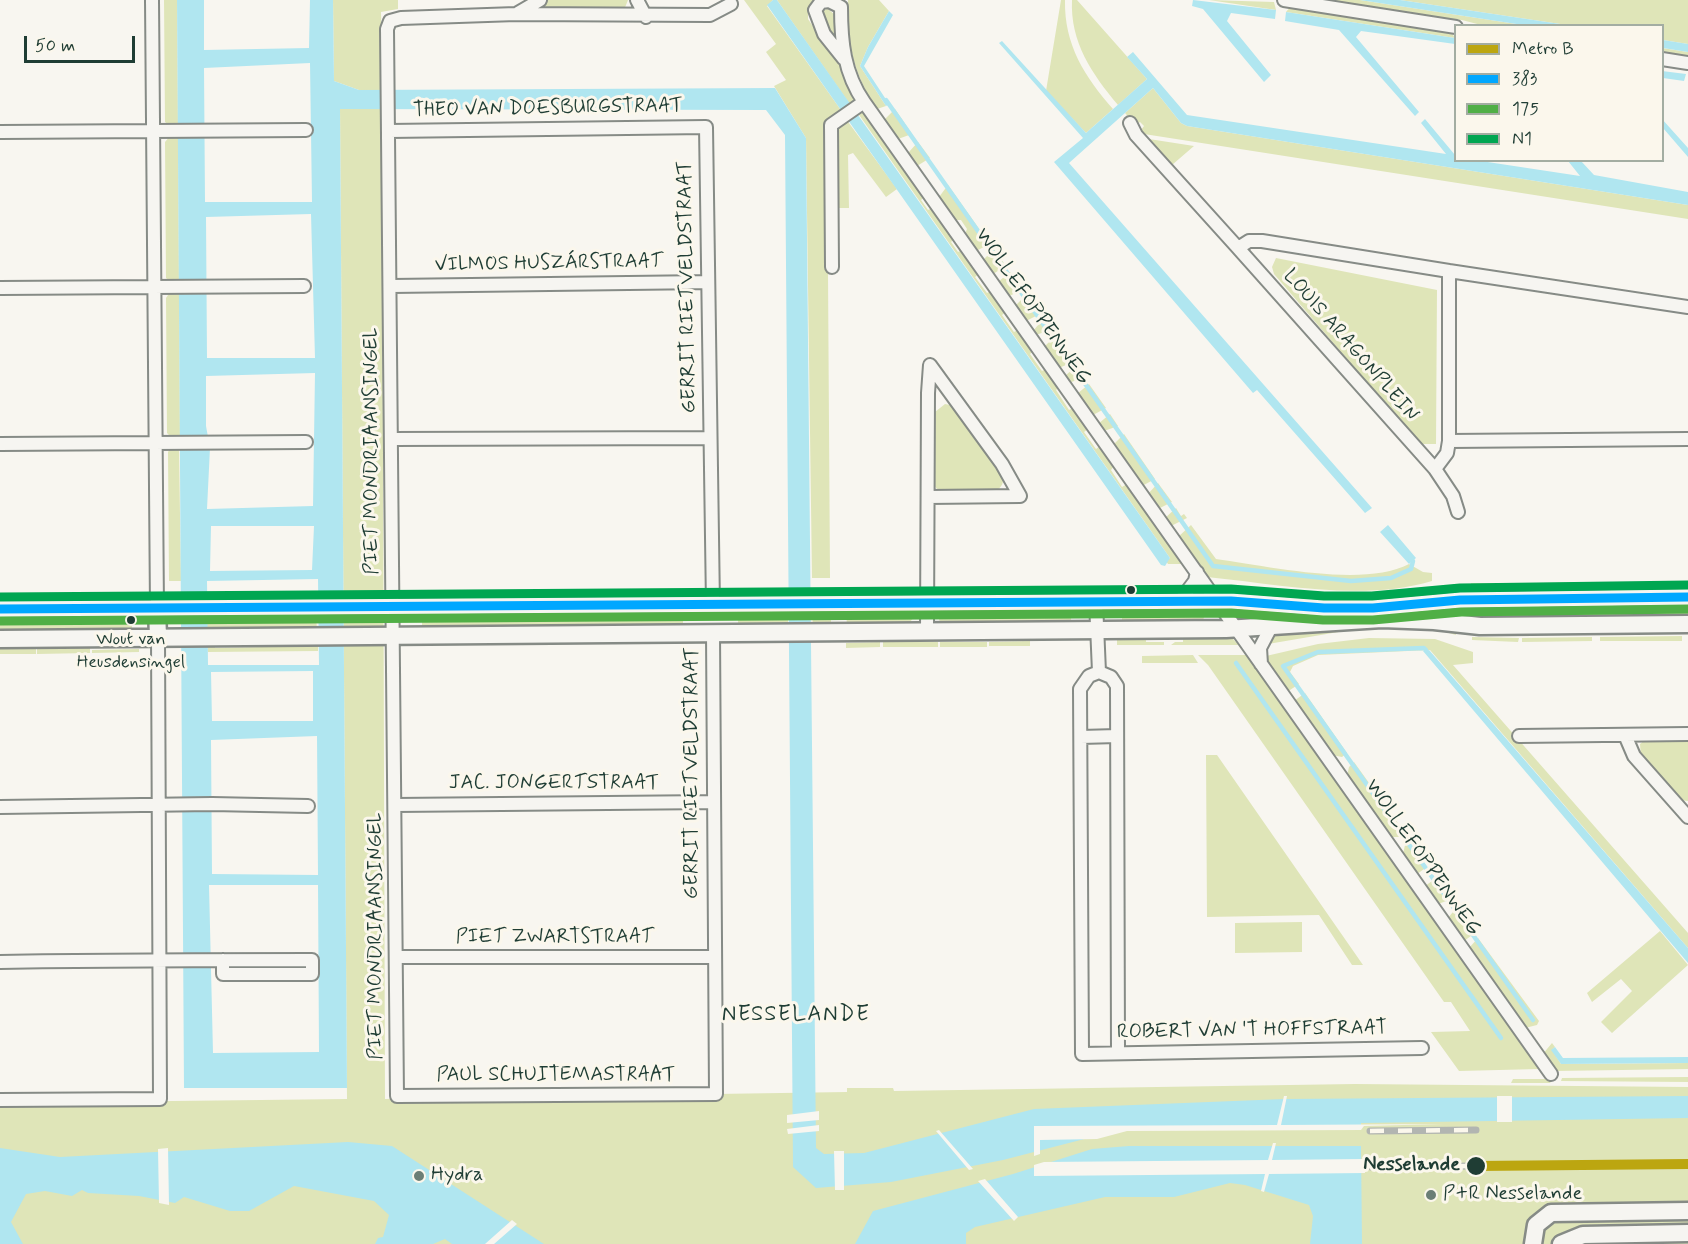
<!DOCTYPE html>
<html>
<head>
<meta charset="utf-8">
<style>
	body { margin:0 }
	#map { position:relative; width:1688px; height:1244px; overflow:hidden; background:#f8f6f0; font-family:Mynerve,sans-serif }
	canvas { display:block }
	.legend { position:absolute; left:1454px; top:24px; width:210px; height:138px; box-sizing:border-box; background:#fbf7ec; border:2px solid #a3ada2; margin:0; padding:8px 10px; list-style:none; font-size:18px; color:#1f3d34 }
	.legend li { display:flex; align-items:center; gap:12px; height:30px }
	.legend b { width:30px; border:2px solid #a3ada2 }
	.scale { position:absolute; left:24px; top:36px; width:111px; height:27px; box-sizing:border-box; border:3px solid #1f3d34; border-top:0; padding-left:8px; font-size:18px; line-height:21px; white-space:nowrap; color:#1f3d34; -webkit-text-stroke:4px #fbf7ec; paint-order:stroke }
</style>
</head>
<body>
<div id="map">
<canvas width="1688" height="1244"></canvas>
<ul class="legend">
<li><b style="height:8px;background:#bca610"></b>Metro B</li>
<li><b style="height:8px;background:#00a7ff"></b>383</li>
<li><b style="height:8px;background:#50af46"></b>175</li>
<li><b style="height:8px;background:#00a651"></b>N1</li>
</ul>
<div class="scale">50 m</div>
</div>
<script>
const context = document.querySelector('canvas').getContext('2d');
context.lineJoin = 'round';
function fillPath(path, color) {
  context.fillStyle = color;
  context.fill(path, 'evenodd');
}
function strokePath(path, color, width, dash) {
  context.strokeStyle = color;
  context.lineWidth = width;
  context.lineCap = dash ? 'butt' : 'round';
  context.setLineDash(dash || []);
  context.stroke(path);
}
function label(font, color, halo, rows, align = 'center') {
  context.font = font + ' Mynerve,sans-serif';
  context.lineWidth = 6;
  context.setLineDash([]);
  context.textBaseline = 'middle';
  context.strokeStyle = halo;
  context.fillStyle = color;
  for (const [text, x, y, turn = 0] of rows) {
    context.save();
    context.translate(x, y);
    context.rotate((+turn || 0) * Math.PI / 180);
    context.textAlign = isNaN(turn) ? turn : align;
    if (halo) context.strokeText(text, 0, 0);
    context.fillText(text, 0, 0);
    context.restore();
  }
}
fillPath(new Path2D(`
	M 164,0 L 177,0 L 178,126 L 170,126 L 165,122 Z
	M 333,0 L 398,0 L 398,9 L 381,12 L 383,90 L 359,90 L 334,81 Z
	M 546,0 L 628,0 L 624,10 L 543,8 L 543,2 Z
	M 744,0 L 773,0 L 767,6 L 843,113 L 827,121 L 830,578 L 812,578 L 806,138 L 774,86 L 786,80 L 766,52 L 776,44 Z
	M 777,0 L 814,0 L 808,11 L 808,19 L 840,66 L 857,102 L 851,106 Z
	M 848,0 L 879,0 L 889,11 L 868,47 L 860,66 L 886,106 L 877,109 C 853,74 847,42 848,0 Z
	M 1061,0 L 1065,0 C 1064,45 1085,77 1113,109 L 1086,133 L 1046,91 Z
	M 1072,0 L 1077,0 L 1147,79 L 1118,105 C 1092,74 1070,42 1072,0 Z
	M 1209,0 L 1274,2 L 1276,10 Z
	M 1307,0 L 1360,0 L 1523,25 L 1481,25 L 1462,20 L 1408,16 Z
	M 1400,0 L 1688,0 L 1688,44 L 1663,40 L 1662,26 L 1567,25 Z
	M 1292,5 L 1450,30 L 1455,38 L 1286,12 Z
	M 828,9 L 835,15 L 836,40 L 822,17 L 824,10 Z
	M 1662,48 L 1688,52 L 1688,59 L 1663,55 Z
	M 1153,88 L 1181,123 L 1187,126 L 1688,205 L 1688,219 L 1144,134 L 1141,130 L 1144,126 L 1140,122 L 1136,125 L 1125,113 Z
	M 340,109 L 382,109 L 385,1099 L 847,1092 L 847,1088 L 893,1088 L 894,1091 L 1355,1084 L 1688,1087 L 1688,1244 L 0,1244 L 0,1103 L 347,1099 Z
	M 895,109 L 912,134 L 898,139 L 884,120 Z
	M 859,110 L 865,113 L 924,197 L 921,200 L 928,210 L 932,208 L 954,239 L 951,242 L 958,252 L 962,250 L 979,274 L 975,277 L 987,293 L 991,291 L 1006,312 L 1002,315 L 1014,332 L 1018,330 L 1033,351 L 1030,354 L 1042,371 L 1046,369 L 1059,387 L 1056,390 L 1069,410 L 1073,408 L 1088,429 L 1084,432 L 1096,449 L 1100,446 L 1114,466 L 1111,470 L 1122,487 L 1127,484 L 1183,564 L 1168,564 L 1166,561 L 1170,558 L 857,112 Z
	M 846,119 L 897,189 L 886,197 L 853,153 L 848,155 L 849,208 L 838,208 L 836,126 Z
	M 170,136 L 178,136 L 179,282 L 170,282 L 166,278 L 165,142 Z
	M 1149,139 L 1194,146 L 1172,165 Z
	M 918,142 L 930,158 L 917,166 L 908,153 Z
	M 948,185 L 990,244 L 976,251 L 965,234 L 967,229 L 961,220 L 956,220 L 939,197 Z
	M 994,249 L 1006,266 L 993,274 L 983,260 Z
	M 1276,258 L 1437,290 L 1436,444 L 1420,444 L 1274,274 L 1272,267 Z
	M 1010,272 L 1023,290 L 1009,296 L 998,282 Z
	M 170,292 L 179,292 L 180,438 L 172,438 L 167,433 L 166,298 Z
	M 1026,295 L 1040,314 L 1026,321 L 1015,306 Z
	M 1043,319 L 1050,330 L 1036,335 L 1033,331 Z
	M 1055,336 L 1073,362 L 1059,368 L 1044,347 Z
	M 1076,366 L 1084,377 L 1069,383 L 1065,376 Z
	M 1089,384 L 1106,408 L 1093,415 L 1077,394 Z
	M 945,404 L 955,406 L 1002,473 C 1005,482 1002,488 994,492 L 940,491 L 935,487 L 935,412 Z
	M 1110,414 L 1118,426 L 1104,431 L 1098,424 Z
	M 1124,434 L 1155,479 L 1142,486 L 1113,445 Z
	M 171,447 L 179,448 L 181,581 L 169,581 L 168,452 Z
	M 1158,483 L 1172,502 L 1158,509 L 1148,494 Z
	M 1176,508 L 1181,516 L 1184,514 L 1187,518 L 1171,526 L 1165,518 Z
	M 1191,525 L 1216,559 C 1268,566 1364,588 1409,564 L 1423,572 L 1432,573 L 1432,581 C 1363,602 1278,584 1207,577 L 1178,537 Z
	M 1598,582 L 1598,587 L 1537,588 L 1537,583 Z
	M 1610,582 L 1682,582 L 1682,586 L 1610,587 Z
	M 1471,583 L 1534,583 L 1534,588 L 1471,588 Z
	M 1124,586 L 1183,586 L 1173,596 L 1163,596 L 1162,590 L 1123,590 Z
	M 942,587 L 1033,587 L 1033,591 L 942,593 Z
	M 689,589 L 690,594 L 644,595 L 644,590 Z
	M 735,589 L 787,589 L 787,599 L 783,599 L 783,593 L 735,594 Z
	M 1220,589 L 1382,601 L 1408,599 L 1444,589 L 1445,595 C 1367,612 1303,597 1226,596 Z
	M 588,590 L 588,595 L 533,595 L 533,591 Z
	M 642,590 L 642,594 L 590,595 L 590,591 Z
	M 477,591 L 477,596 L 408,597 L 408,592 Z
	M 479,591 L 532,591 L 532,595 L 478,596 Z
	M 207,593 L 317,593 L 317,602 L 308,603 L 308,597 L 214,598 L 214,603 L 207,603 Z
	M 93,594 L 138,594 L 138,598 L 93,598 Z
	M 0,595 L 35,595 L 35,599 L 0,600 Z
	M 37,595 L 91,595 L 91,599 L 37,599 Z
	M 1688,603 L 1688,620 L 1472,621 L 1472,605 Z
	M 1455,606 L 1456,618 L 1243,622 L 1236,614 L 1239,608 Z
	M 1071,607 L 1071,625 L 942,624 L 939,620 L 942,610 Z
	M 812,608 L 831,608 L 831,628 L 813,628 Z
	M 1122,608 L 1201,608 L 1204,618 L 1201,622 L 1122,624 Z
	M 846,609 L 911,611 L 913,618 L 908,625 L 847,627 Z
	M 683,610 L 683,628 L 422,630 L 422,612 Z
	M 738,610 L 788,610 L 788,628 L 738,628 Z
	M 207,614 L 316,614 L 317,631 L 207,631 Z
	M 132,615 L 132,632 L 0,633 L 0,616 Z
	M 1420,624 L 1455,628 L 1456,635 L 1427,627 L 1356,629 L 1268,644 L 1276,632 L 1334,625 Z
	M 1228,634 L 1239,645 L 1171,645 L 1175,642 L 1183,642 L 1183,635 Z
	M 1117,635 L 1146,635 L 1146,642 L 1164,642 L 1164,645 L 1117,645 Z
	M 1682,636 L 1682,641 L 1600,641 L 1600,637 Z
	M 1472,637 L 1519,638 L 1518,642 L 1472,640 Z
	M 1592,637 L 1592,641 L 1522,642 L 1522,638 Z
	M 1369,638 L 1435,639 L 1473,652 L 1473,663 L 1453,665 L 1688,933 L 1688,948 L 1430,650 L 1318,655 L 1293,666 L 1290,672 L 1299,684 L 1287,692 L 1268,666 L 1266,656 L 1318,644 Z
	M 311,640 L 318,641 L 318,651 L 208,652 L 207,642 L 215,642 L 215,648 L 310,646 Z
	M 1030,641 L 1030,646 L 989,646 L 989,642 Z
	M 880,642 L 880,647 L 846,648 L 846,643 Z
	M 883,642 L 938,642 L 938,647 L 883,647 Z
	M 940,642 L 987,642 L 987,647 L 940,647 Z
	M 90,648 L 90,653 L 37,654 L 37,649 Z
	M 0,649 L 36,649 L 36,654 L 0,654 Z
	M 139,649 L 139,652 L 92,653 L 92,650 Z
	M 1193,655 L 1198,663 L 1142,663 L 1142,656 Z
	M 1198,655 L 1247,655 L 1536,1060 L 1539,1069 L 1459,1071 L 1431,1032 L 1470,1031 L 1451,1002 L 1444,1002 L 1208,665 Z
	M 1305,693 L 1347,753 L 1342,757 L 1332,755 L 1294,701 Z
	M 1645,740 L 1688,740 L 1688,801 L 1680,800 L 1641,756 L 1640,744 Z
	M 1206,755 L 1217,755 L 1363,965 L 1352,965 L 1319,915 L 1207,917 Z
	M 1354,762 L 1405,833 L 1400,837 L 1391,837 L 1347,776 L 1349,767 Z
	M 1410,844 L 1427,867 L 1417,874 L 1403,854 L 1405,845 Z
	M 1435,879 L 1449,900 L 1438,904 L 1425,886 Z
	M 1457,907 L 1475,933 L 1464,941 L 1448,918 Z
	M 1302,922 L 1302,952 L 1235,953 L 1235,923 Z
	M 1660,931 L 1688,965 L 1612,1033 L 1601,1022 L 1632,991 L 1621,979 L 1592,1002 L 1587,993 Z
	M 1478,938 L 1539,1021 L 1537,1025 L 1525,1028 L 1469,948 Z
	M 1552,1043 L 1555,1047 L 1552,1050 L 1561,1064 L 1688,1063 L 1688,1069 L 1555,1071 L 1542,1055 Z
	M 1688,1077 L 1688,1082 L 1561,1081 L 1562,1078 Z
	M 1513,1079 L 1546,1079 L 1551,1083 L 1511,1083 Z`), '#dfe5b8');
fillPath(new Path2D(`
	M 177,0 L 204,0 L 204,50 L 309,48 L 310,0 L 333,0 L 334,81 L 359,90 L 775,88 L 806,138 L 816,1148 L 824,1154 L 864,1153 L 1034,1109 L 1284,1099 L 1688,1096 L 1688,1118 L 1361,1123 L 1361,1127 L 1127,1128 L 1003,1160 L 891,1182 L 816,1188 L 793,1167 L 785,135 L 766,110 L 340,109 L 347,1088 L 184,1088 ZM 310,63 L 312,202 L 205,202 L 204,68 ZM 311,214 L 315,358 L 207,358 L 206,217 ZM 315,373 L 313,506 L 207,509 L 210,448 L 206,426 L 206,376 ZM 211,526 L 314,526 L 312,570 L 210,571 ZM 318,579 L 319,665 L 208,665 L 207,581 ZM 313,671 L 313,721 L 212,721 L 211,672 ZM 317,736 L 318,875 L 212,874 L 211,740 ZM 209,885 L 318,885 L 319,1052 L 213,1053 Z
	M 773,0 L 777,0 L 1170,558 L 1165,566 L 1161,565 L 767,5 Z
	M 1193,0 L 1276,10 L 1275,19 L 1231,13 L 1227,21 L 1271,75 L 1264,82 L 1203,9 L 1192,6 Z
	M 1360,0 L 1400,0 L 1567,25 L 1523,25 Z
	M 889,11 L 893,15 L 864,66 L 889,104 L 886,106 L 860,66 L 868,47 Z
	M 1286,12 L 1455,38 L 1455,44 L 1361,31 L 1356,37 L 1419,112 L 1415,116 L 1339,30 L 1285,21 Z
	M 1663,40 L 1688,44 L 1688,52 L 1663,48 Z
	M 1002,41 L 1086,133 L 1147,79 L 1127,57 L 1133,52 L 1187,115 L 1446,154 L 1421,123 L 1425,119 L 1455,155 L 1456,160 L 1481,161 L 1580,176 L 1568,161 L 1581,161 L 1594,175 L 1688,192 L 1688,205 L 1187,126 L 1181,123 L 1153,88 L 1069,163 L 1372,508 L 1365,513 L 1257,390 L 1253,393 L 1054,162 L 1083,138 L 999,43 Z
	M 1662,71 L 1686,74 L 1684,81 L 1663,78 Z
	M 1662,119 L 1688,148 L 1688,157 L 1663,128 Z
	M 1388,525 L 1416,558 L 1409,564 L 1380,532 Z
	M 1429,650 L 1688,948 L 1688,963 L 1423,651 Z
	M 1555,1047 L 1563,1058 L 1688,1057 L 1688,1063 L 1561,1064 L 1551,1050 Z
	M 348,1142 L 392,1146 L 544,1244 L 452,1244 L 445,1239 L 433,1244 L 375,1244 L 378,1238 L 383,1237 L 389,1215 L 374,1201 L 294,1186 L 249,1211 L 230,1211 L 184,1197 L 175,1203 L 139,1196 L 88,1193 L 82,1190 L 72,1196 L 45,1191 L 26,1194 L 11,1222 L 23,1244 L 0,1244 L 0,1148 L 60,1157 Z
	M 1129,1146 L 1361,1146 L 1362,1244 L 1310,1244 L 1313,1216 L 1309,1205 L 1245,1185 L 1230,1183 L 1174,1197 L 1105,1197 L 975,1227 L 966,1233 L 966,1244 L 855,1244 L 873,1211 L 1013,1174 L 1092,1149 Z`), '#b0e6f0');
fillPath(new Path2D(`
	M 1284,1096 L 1287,1096 L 1281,1125 L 1444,1124 L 1364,1126 L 1361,1130 L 1127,1131 L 1097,1139 L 1040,1140 L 1040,1154 L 1034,1156 L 1034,1126 L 1277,1125 Z
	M 1497,1096 L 1512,1096 L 1512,1122 L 1497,1122 Z
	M 819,1111 L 819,1120 L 787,1123 L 787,1115 Z
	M 819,1125 L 819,1131 L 788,1134 L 787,1129 Z
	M 939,1130 L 973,1169 L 969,1170 L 936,1131 Z
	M 1273,1143 L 1276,1143 L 1272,1160 L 1364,1159 L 1365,1173 L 1269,1174 L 1264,1192 L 1261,1191 L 1265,1174 L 1034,1176 L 1034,1165 L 1044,1162 L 1268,1160 Z
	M 168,1148 L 169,1205 L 159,1203 L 158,1149 Z
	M 834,1151 L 844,1151 L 844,1190 L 835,1190 Z
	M 985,1179 L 1018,1217 L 1014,1221 L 978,1181 Z
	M 512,1220 L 517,1224 L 494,1244 L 485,1244 Z`), '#f8f6f0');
strokePath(new Path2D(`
	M 886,100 L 1213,566 L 1351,581 L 1391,578 L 1411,569 L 1413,561 L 1410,557
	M 1426,650 L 1424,648 L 1318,652 L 1283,666 L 1533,1020
	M 1236,663 L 1501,1038`), '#b0e6f0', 4.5);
const street = new Path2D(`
	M 152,0 L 157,607
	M 637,0 L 646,17
	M 1284,0 L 1456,27
	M 518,13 L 540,0
	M 844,59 L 824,34 L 815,10 L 821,2 L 829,1 L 841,7 C 841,42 844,73 864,102 L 1551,1074
	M 1662,59 L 1688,63
	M 1130,123 L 1136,135 L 1238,248 L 1249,241 L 1262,241 L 1449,271 L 1449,441 L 1447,453 L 1435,469 L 1238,248
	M 389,131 L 706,127 L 713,605
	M 0,132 L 306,130
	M 832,267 L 831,125 L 864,102
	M 1449,271 L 1688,307
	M 392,286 L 707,282
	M 0,288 L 304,286
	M 392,439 L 710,438
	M 1449,441 L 1688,439
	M 0,444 L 306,442
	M 1435,469 L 1453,496 L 1458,512
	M 1096,602 L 1099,672
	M 1179,602 L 1195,581 L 1197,572
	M 927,630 L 928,393 L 930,365 L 1002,464 L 1020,496 L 928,497
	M 713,633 L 716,1094 L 397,1096 L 387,29 L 390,21 L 401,18 L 516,14 L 710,15 L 731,4
	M 1261,664 L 1260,648 L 1271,627
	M 1625,735 L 1634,756 L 1688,817
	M 1519,736 L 1688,734
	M 1081,737 L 1117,736
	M 396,805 L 713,802
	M 0,807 L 212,804 L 308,806
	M 396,957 L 715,957
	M 0,962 C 104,960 208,960 312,960 L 312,974 L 223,974 L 223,960
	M 1118,1053 L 1117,686 L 1111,677 L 1099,672 L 1089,676 L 1080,689 L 1082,1054 L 1422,1048
	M 0,1100 L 160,1099 L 158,638`);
const secondary = new Path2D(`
	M 157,607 L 158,638
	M 0,609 L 1231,601 L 1324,608 L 1373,608 L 1460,600 L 1688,597
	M 0,639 L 1226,629 L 1382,619 L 1434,621 L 1480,626 L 1688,624
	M 1533,1244 L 1536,1225 L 1551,1213 L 1688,1211
	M 1561,1244 L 1583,1235 L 1688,1233`);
strokePath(street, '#868b86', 16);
strokePath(secondary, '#868b86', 21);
strokePath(street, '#f6f5f1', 12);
strokePath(secondary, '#f6f5f1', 16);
const rail = new Path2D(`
	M 1370,1131 L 1476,1130
	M 1371,1167 L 1476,1166`);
strokePath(rail, '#b2b5b1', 7);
strokePath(rail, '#fbf7ec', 4.5, [14]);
strokePath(new Path2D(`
	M 0,609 L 1231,601 L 1324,608 L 1373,608 L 1460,600 L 1688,597`), '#00a7ff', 9);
strokePath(new Path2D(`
	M 0,621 L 1231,613 L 1323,620 L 1373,620 L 1461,612 L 1688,609`), '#50af46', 9);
strokePath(new Path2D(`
	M 0,597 L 1231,589 L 1324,596 L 1372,596 L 1460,588 L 1688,585`), '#00a651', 9);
strokePath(new Path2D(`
	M 1476,1166 L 1688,1164`), '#bca610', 10);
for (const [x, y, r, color] of [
	[1131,590,5,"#1f3d34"],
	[131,620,5,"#1f3d34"],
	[1476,1166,10,"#1f3d34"],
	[419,1176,6,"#6b7e76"],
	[1431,1195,6,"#6b7e76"]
]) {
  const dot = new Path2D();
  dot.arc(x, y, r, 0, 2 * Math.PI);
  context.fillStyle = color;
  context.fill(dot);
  strokePath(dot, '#fbf7ec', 2);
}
label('18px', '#1f3d34', '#fbf7ec', [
	["Wout van",131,640],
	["Heusdensingel",131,663]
]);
label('20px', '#1f3d34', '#fbf7ec', [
	["THEO VAN DOESBURGSTRAAT",548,109,-1],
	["VILMOS HUSZÁRSTRAAT",549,264,-1],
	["GERRIT RIETVELDSTRAAT",688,287,-91],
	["WOLLEFOPPENWEG",1032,307,55],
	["LOUIS ARAGONPLEIN",1350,346,49],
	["PIET MONDRIAANSINGEL",373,451,-90],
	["GERRIT RIETVELDSTRAAT",693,773,-90],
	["JAC. JONGERTSTRAAT",554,784],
	["WOLLEFOPPENWEG",1422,858,55],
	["PIET MONDRIAANSINGEL",377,936,-90],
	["PIET ZWARTSTRAAT",555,938],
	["ROBERT VAN 'T HOFFSTRAAT",1252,1031,-1],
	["PAUL SCHUITEMASTRAAT",556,1076]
]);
label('bold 20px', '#1f3d34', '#fbf7ec', [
	["Nesselande",1460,1166]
], 'right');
label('20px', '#1f3d34', '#fbf7ec', [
	["Hydra",431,1176],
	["P+R Nesselande",1443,1195]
], 'left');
context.letterSpacing = '1.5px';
label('22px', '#1f3d34', '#fbf7ec', [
	["NESSELANDE",796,1015]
]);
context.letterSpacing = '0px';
</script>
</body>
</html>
